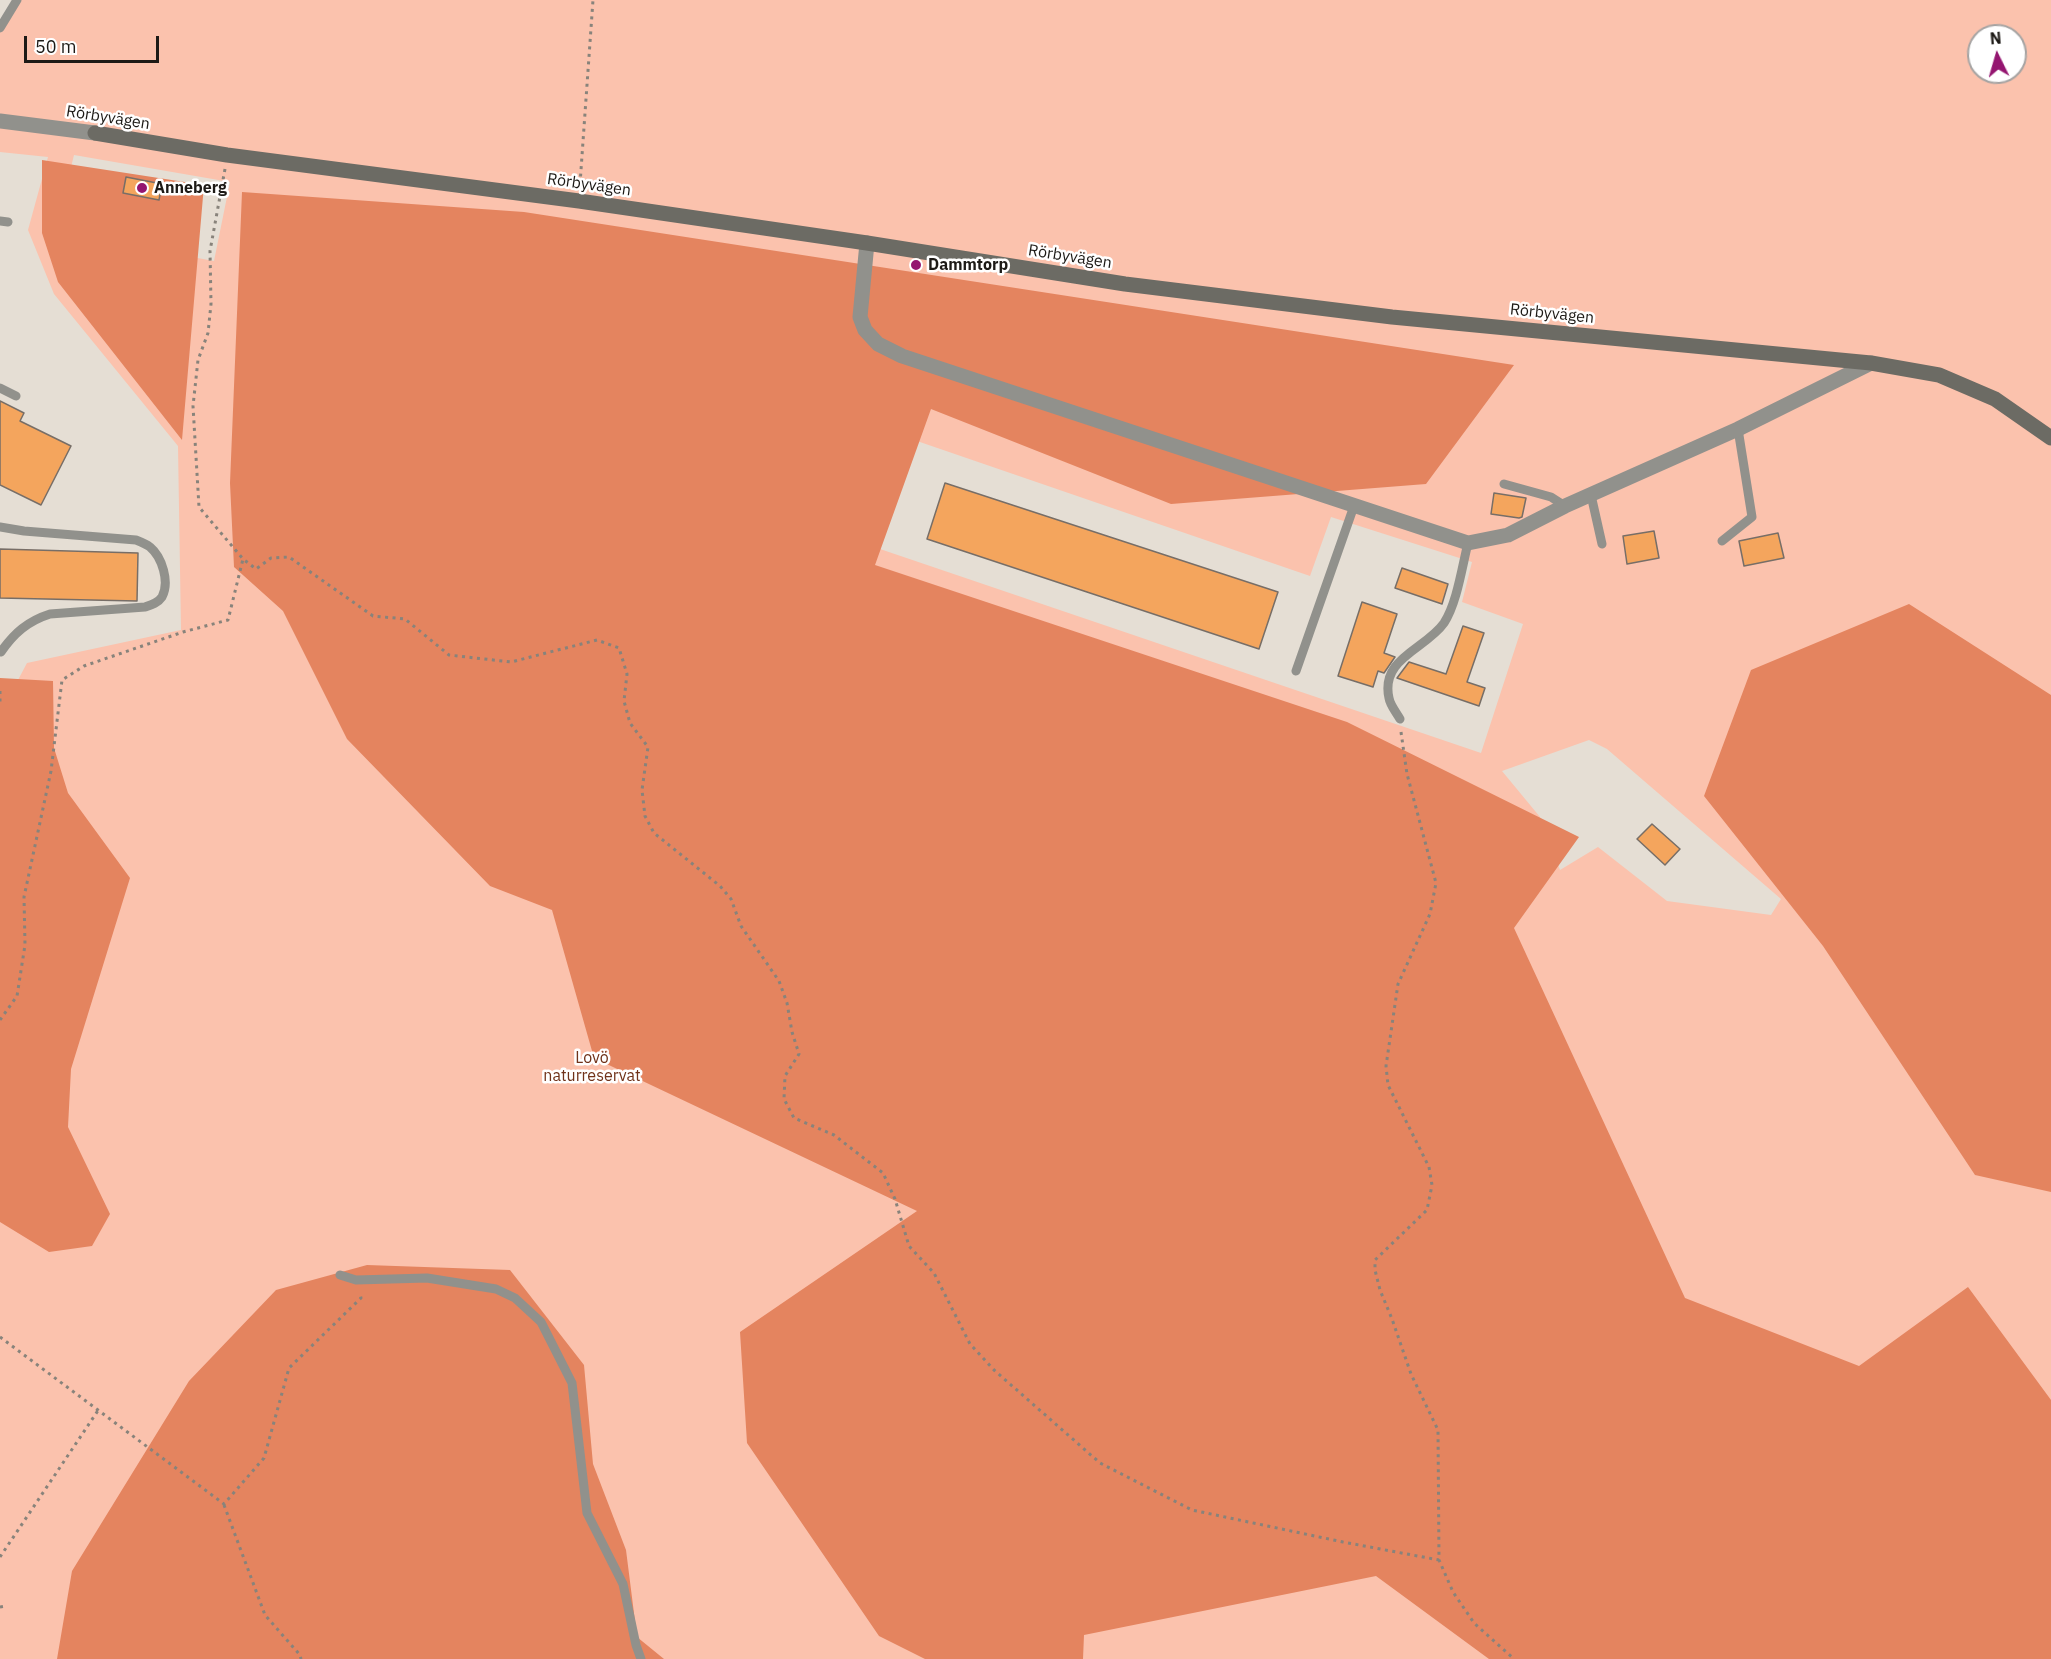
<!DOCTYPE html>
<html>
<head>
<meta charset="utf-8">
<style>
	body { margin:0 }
	#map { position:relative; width:2051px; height:1659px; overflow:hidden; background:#e5ded4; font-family:"IBM Plex Sans",sans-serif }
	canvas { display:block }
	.north { position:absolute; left:1967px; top:24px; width:60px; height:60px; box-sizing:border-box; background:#fff; border:2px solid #a5a3a2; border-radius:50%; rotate:355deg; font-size:16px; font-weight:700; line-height:24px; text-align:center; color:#1d1a16 }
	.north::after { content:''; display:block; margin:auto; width:21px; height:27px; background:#941570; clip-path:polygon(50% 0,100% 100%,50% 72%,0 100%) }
	.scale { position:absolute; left:24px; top:36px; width:135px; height:27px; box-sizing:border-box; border:3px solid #1d1a16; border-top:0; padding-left:8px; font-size:18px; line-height:21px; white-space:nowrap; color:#1d1a16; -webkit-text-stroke:4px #fff; paint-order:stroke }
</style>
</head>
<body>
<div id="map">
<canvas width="2051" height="1659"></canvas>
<div class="north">N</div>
<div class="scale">50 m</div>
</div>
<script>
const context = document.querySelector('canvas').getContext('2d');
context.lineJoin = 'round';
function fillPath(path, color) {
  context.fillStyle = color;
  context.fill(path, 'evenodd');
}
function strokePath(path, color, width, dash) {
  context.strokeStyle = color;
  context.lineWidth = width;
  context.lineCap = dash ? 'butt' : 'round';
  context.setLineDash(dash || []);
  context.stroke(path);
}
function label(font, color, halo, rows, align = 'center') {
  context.font = font + ' "IBM Plex Sans",sans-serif';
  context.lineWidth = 5;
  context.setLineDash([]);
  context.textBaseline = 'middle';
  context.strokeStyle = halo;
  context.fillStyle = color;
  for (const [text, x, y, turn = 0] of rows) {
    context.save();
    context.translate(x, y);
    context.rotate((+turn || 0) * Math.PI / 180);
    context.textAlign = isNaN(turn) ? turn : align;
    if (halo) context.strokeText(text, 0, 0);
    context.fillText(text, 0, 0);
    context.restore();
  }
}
fillPath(new Path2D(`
	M 13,0 L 2051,0 L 2051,1519 L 1629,1659 L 0,1659 L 0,714 L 27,663 L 181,630 L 178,446 L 54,294 L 28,230 L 48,157 L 0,152 L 0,22 ZM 1979,36 L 2015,36 L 2015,72 L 1979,72 ZM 74,155 L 230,182 L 214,261 L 55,232 ZM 917,441 L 1310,576 L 1331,517 L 1472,562 L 1462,602 L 1523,624 L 1481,753 L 880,549 ZM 1589,740 L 1607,749 L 1781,899 L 1771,915 L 1667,901 L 1598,847 L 1560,870 L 1540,817 L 1502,771 Z`), '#fbc2ad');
fillPath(new Path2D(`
	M 42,160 L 204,185 L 182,440 L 58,282 L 42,233 Z
	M 242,192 L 524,212 L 1514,365 L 1426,484 L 1171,504 L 931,409 L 875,565 L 1347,722 L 1579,837 L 1514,928 L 1685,1298 L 1859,1366 L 1968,1287 L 2051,1400 L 2051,1659 L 1489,1659 L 1376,1576 L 1084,1635 L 1083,1659 L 925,1659 L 879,1636 L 747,1443 L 740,1332 L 917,1211 L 594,1058 L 552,910 L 490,886 L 347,739 L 283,611 L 234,567 L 230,483 Z
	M 1909,604 L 2051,695 L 2051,1192 L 1975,1175 L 1823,946 L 1704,796 L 1751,670 Z
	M 0,678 L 53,681 L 54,748 L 68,793 L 130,878 L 71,1069 L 68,1127 L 110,1214 L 92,1246 L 49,1252 L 0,1222 Z
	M 367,1265 L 510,1270 L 584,1365 L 593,1464 L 626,1550 L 637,1637 L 664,1659 L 57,1659 L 72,1571 L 189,1381 L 276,1290 Z`), '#e4845f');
const building = new Path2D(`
	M 126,177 L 162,184 L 159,200 L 123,193 Z
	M 0,401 L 24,413 L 20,421 L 71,446 L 41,505 L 0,485 Z
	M 945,483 L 1278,592 L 1259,649 L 927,539 Z
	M 1494,493 L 1526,498 L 1522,517 L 1519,518 L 1491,514 Z
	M 1654,531 L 1659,558 L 1627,564 L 1623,536 Z
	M 1778,533 L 1784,558 L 1744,566 L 1739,541 Z
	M 0,549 L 138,553 L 137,601 L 0,598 Z
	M 1402,568 L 1448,584 L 1442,604 L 1395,588 Z
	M 1362,602 L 1397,614 L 1384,653 L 1395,657 L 1384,673 L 1378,671 L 1373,687 L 1338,676 Z
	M 1463,626 L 1484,633 L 1467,682 L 1485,688 L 1479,706 L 1397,678 L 1409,662 L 1446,674 Z
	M 1652,824 L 1680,849 L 1665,865 L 1637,839 Z`);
fillPath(building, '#f4a55d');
strokePath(building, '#776e67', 1.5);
strokePath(new Path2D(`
	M 225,169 L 210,251 L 211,304 L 208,333 L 198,360 L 193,406 L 199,507 L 243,559
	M 580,184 L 593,0
	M 0,691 L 0,706
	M 1401,732 L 1407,774 L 1436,883 L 1430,914 L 1398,984 L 1386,1066 L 1388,1085 L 1429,1167 L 1432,1185 L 1427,1210 L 1375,1260 L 1375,1270 L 1380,1290 L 1392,1319 L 1411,1374 L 1438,1430 L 1439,1560 L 1453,1592 L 1474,1623 L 1514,1659
	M 0,1020 L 17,996 L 25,945 L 24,897 L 51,771 L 62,680 L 84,666 L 183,632 L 228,620 L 243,559 L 256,569 L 271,558 L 289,557 L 373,616 L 405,619 L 449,655 L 511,662 L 597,640 L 619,648 L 627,674 L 624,701 L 630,723 L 648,747 L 642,790 L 645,816 L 654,833 L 720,886 L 731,899 L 741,926 L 779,981 L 787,1003 L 792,1032 L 799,1054 L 785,1076 L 784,1099 L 794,1118 L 834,1135 L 883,1173 L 895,1199 L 909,1246 L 934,1273 L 970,1344 L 994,1370 L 1100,1463 L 1192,1510 L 1343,1542 L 1439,1560
	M 0,1337 L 224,1504 L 264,1458 L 289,1368 L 361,1298 L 360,1294
	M 224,1505 L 265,1615 L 300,1655 L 301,1659
	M 0,1557 L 99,1409
	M 0,1607 L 6,1606`), '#88837b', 3, [3, 4.5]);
strokePath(new Path2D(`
	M 0,28 L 17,0
	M 0,221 L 8,222
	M 0,388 L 16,396
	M 1504,484 L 1551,497 L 1565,506
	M 1591,495 L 1602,544
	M 0,527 L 24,531 L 136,540 C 141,542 146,544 150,547 C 162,557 170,582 162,597 C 158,603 151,605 145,607 L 50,614 C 28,621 14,633 1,652
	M 1722,541 L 1752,517 L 1738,429
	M 1296,671 L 1354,506
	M 1400,719 C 1396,712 1390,705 1389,698 C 1380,658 1426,649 1444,623 C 1457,603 1462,567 1468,543
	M 340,1275 L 356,1280 L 427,1278 L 496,1289 L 515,1298 L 541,1322 L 572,1383 L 587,1513 L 623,1584 L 636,1645 L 641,1659`), '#91918c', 9);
strokePath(new Path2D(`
	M 0,121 L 95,133
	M 867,243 L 860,317 L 865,330 L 878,344 L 902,356 L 1468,543 L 1508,535 L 1565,506 L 1738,429 L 1871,363`), '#91918c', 15);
strokePath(new Path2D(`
	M 95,133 L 227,155 L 579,201 L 867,243 L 1125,284 L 1392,317 L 1871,363 L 1939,375 L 1995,399 L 2051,438`), '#6c6b64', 15);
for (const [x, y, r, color] of [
	[142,188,6,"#941570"],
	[916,265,6,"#941570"]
]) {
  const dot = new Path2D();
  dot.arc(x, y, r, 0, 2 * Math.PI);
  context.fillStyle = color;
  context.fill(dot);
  strokePath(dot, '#fff', 2);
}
label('16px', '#1d1a16', '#fff', [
	["Rörbyvägen",108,118,9],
	["Rörbyvägen",589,185,8],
	["Rörbyvägen",1070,257,9],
	["Rörbyvägen",1552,314,6]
]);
label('bold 16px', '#1d1a16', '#fff', [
	["Anneberg",154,188],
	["Dammtorp",928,265]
], 'left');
label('16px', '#703219', '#fff', [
	["Lovö",592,1058],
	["naturreservat",592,1076]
]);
</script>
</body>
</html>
